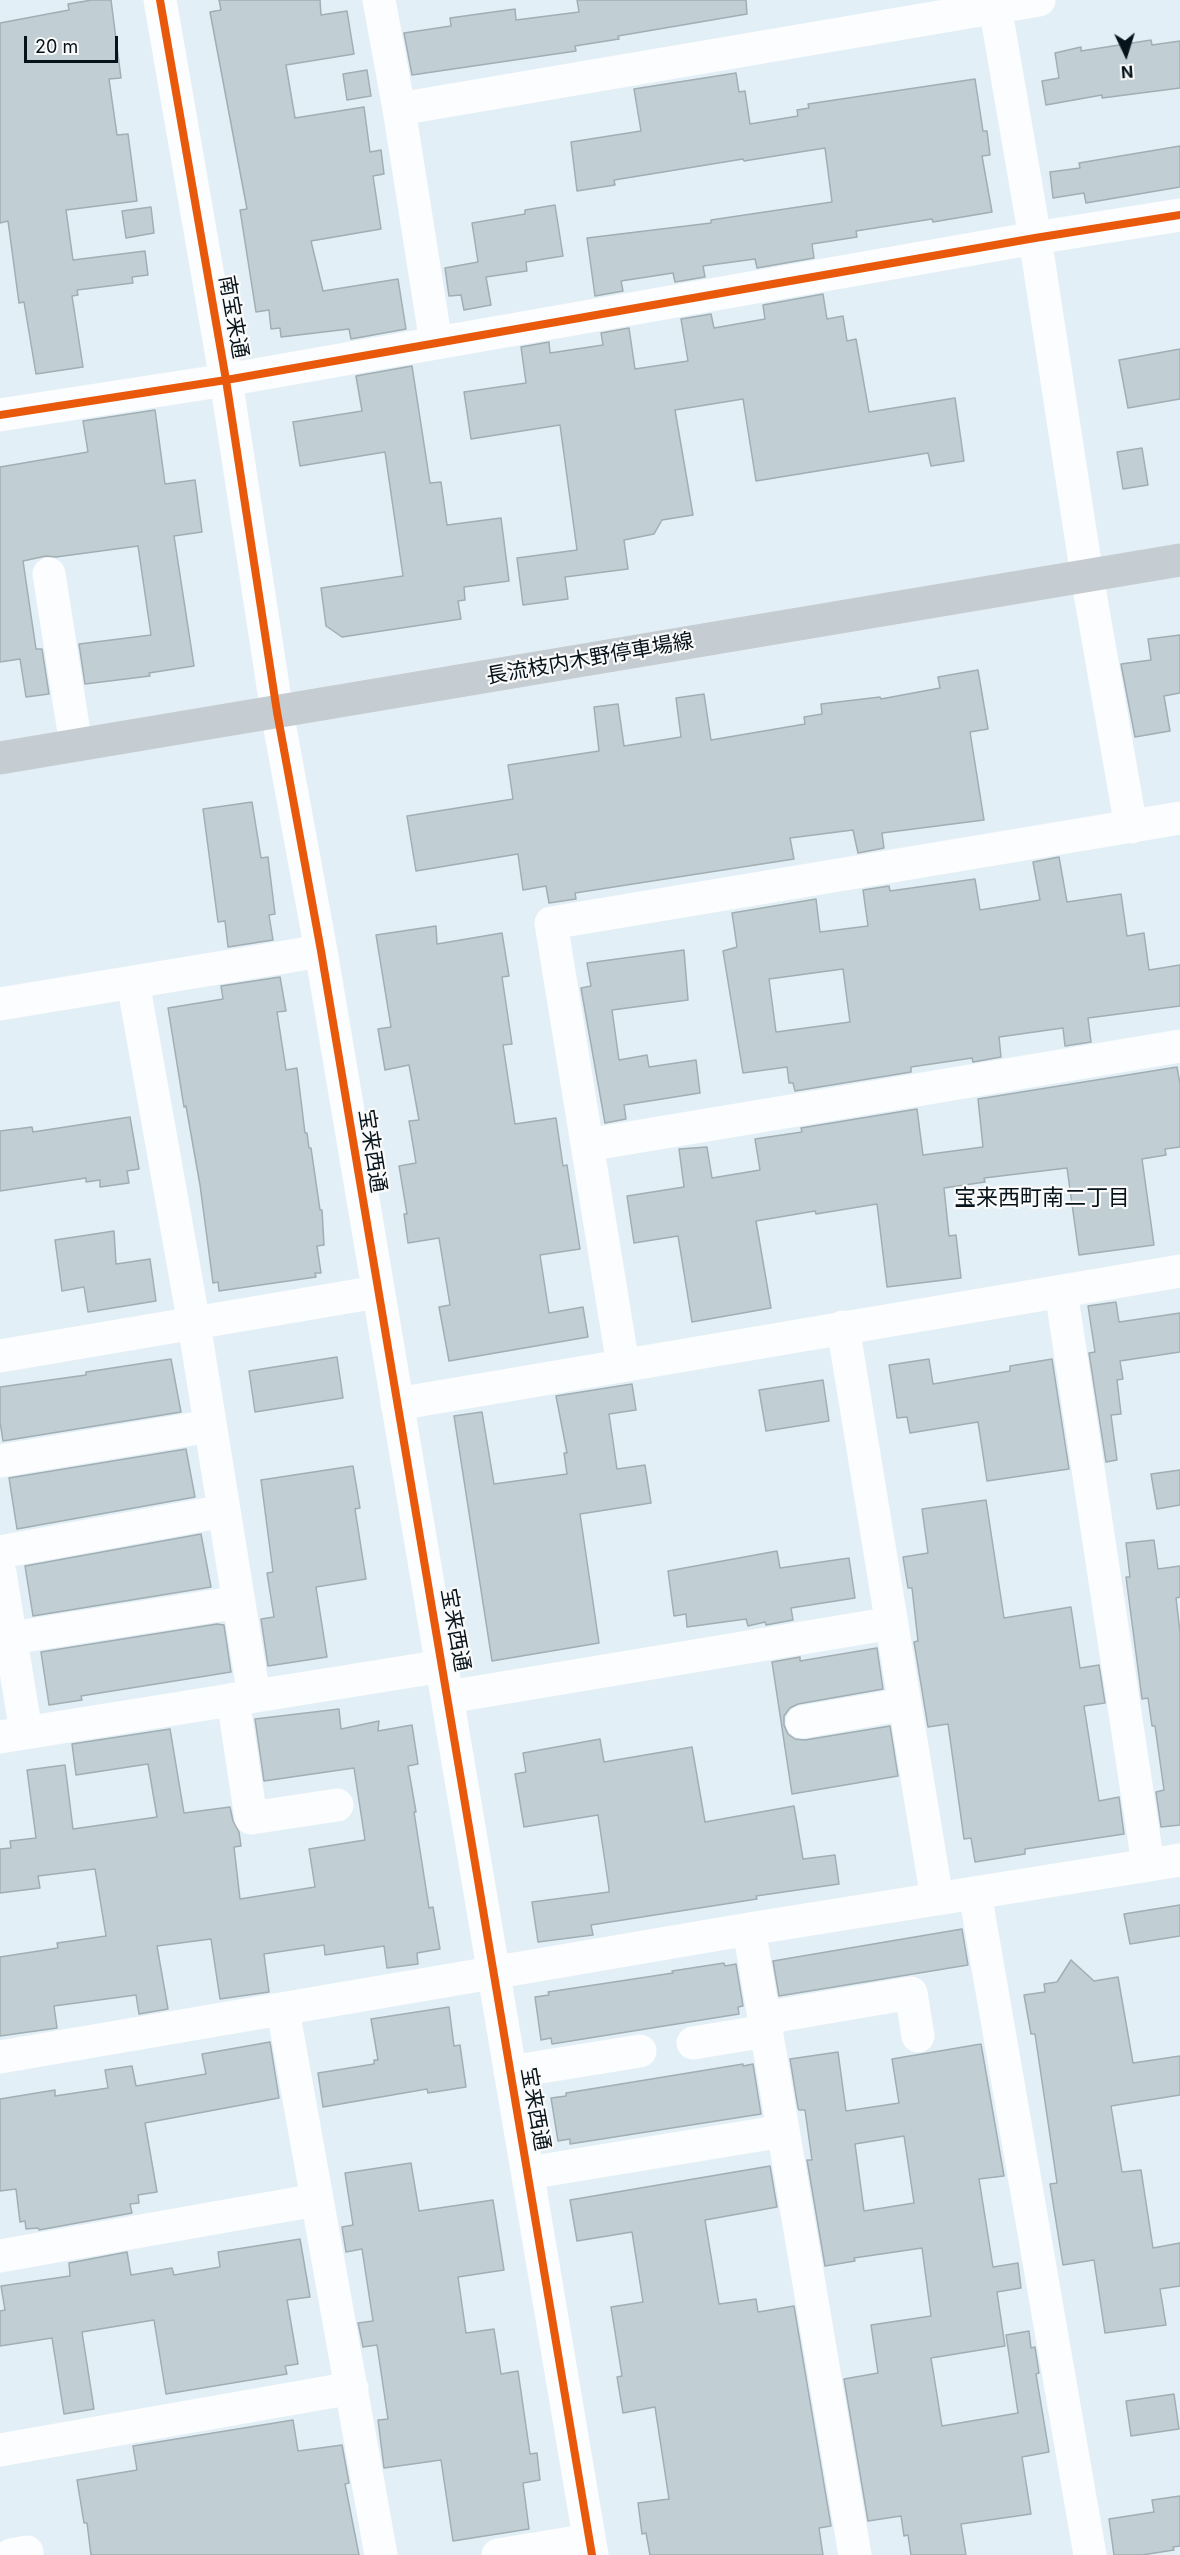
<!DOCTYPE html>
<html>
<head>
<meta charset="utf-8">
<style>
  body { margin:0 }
  #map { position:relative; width:1180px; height:2555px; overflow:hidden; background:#e3eff6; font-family:Inter,sans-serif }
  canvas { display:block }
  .north { position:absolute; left:1096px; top:24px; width:60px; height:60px; -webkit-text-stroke:4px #fafafa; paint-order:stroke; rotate:176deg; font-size:16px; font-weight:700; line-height:24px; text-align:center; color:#06131a }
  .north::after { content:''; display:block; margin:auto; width:21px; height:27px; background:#06131a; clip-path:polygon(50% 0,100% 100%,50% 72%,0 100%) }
  .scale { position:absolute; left:24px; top:36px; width:94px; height:27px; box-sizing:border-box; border:3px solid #06131a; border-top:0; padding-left:8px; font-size:18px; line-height:21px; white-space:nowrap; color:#06131a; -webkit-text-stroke:4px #fafafa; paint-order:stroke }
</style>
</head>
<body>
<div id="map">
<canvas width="1180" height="2555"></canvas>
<div class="north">N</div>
<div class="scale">20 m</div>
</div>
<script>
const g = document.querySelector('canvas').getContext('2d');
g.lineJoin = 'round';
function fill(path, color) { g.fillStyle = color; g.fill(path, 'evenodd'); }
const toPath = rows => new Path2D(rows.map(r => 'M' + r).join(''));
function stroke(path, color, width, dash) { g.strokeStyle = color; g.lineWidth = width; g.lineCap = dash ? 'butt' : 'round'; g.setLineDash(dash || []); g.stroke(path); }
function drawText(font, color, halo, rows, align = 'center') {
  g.font = font + ' Inter,"Noto Sans JP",sans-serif'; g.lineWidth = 4.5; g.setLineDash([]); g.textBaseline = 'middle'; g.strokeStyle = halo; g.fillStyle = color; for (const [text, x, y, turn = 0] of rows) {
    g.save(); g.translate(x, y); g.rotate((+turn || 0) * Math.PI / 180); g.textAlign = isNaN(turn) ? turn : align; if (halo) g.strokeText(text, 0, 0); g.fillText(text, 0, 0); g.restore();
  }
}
const building = toPath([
  [92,0,111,0,121,78,109,79,117,135,128,134,137,201,66,210,73,260,145,251,148,275,132,277,133,283,77,290,78,295,72,296,83,367,36,374,24,302,19,303,8,221,0,223,0,23,69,10,68,4,92,0],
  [219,0,320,0,321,15,347,11,354,54,286,65,295,118,364,107,370,152,381,150,384,174,373,176,381,229,311,241,323,291,398,279,406,329,351,339,349,329,281,337,280,328,271,329,269,310,256,312,240,210,247,209,210,12,221,10,219,0],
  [577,0,746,0,747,14,618,36,619,39,575,46,576,51,412,75,404,33,451,26,450,18,515,9,516,20,579,12,577,0],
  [1151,40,1152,45,1180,41,1180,88,1102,98,1102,95,1046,105,1042,81,1059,78,1055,53,1081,47,1081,51,1151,40],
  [367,70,371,96,347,100,343,74,367,70],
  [736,73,739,92,745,91,750,124,798,116,797,110,809,108,808,104,975,79,983,131,987,131,990,155,982,156,992,212,933,222,932,219,856,231,857,237,812,244,814,258,757,268,755,259,703,266,705,277,675,282,673,273,621,281,623,291,595,296,587,238,711,223,711,220,832,202,825,148,744,161,743,159,614,180,615,185,577,191,571,142,641,131,634,89,736,73],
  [1180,146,1180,187,1086,203,1084,193,1053,198,1050,172,1080,168,1079,163,1180,146],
  [555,205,563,256,526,262,527,271,486,277,491,305,464,310,461,295,449,296,445,268,478,262,472,223,525,214,525,210,555,205],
  [151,207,154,233,126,238,122,211,151,207],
  [823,294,827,319,843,316,847,341,856,339,869,412,955,398,964,461,931,466,928,453,756,481,743,399,675,410,693,515,662,520,654,534,624,540,628,569,565,577,568,599,523,605,517,558,577,550,560,425,471,439,464,392,526,383,521,347,549,342,550,353,603,345,601,333,629,328,635,369,688,361,681,319,711,314,714,328,765,319,763,305,823,294],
  [1180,349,1180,399,1128,408,1119,360,1180,349],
  [412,366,430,483,441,482,447,525,501,518,509,581,464,587,465,600,458,601,461,619,342,637,326,626,321,588,403,576,385,452,300,466,293,422,362,411,356,376,412,366],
  [155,410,165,484,195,480,202,532,174,536,194,666,149,673,150,676,85,684,79,644,151,635,138,546,56,557,46,556,23,561,36,649,42,649,49,694,26,697,20,659,0,662,0,467,88,452,83,421,155,410],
  [1142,448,1148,485,1123,489,1117,452,1142,448],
  [1180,635,1180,693,1164,696,1170,731,1135,737,1121,664,1151,660,1148,639,1180,635],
  [978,670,988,729,970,732,984,820,882,833,884,848,858,853,853,830,790,838,794,859,575,893,576,899,549,903,546,886,523,890,518,854,416,871,407,816,513,799,508,765,599,751,594,707,618,704,624,746,681,737,676,698,704,694,711,740,805,724,804,717,822,714,821,704,880,697,881,699,940,688,938,677,978,670],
  [252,802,261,858,268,857,275,914,269,915,273,940,228,947,225,921,218,922,203,809,252,802],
  [1059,857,1067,902,1121,894,1127,936,1144,933,1149,970,1180,965,1180,1006,1088,1018,1091,1042,1065,1046,1063,1028,999,1037,1001,1057,973,1062,972,1058,911,1067,911,1072,795,1091,793,1083,789,1083,787,1067,743,1073,723,951,737,947,732,913,816,899,820,932,868,926,863,890,889,886,890,891,975,879,980,910,1040,900,1033,862,1059,857],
  [843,969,850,1022,776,1032,769,979,843,969],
  [436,926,437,944,502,933,509,976,502,977,512,1044,503,1045,515,1124,556,1118,563,1166,567,1165,580,1249,540,1255,549,1313,583,1307,588,1337,449,1361,439,1307,450,1305,439,1238,408,1243,404,1214,407,1214,399,1166,416,1163,409,1121,419,1120,409,1065,385,1070,378,1029,391,1027,376,935,436,926],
  [684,950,688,1000,612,1010,619,1060,647,1055,649,1067,696,1060,700,1093,624,1105,626,1119,605,1123,581,988,591,986,587,963,684,950],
  [280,977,286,1011,277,1012,286,1070,297,1068,305,1133,307,1133,309,1148,311,1148,320,1210,322,1210,324,1245,317,1246,321,1273,315,1273,316,1277,219,1291,218,1282,213,1283,200,1185,186,1106,184,1107,168,1008,223,999,221,986,280,977],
  [1177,1067,1180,1084,1180,1147,1165,1149,1166,1155,1142,1159,1154,1245,1079,1255,1067,1168,984,1178,985,1182,944,1188,949,1236,956,1235,961,1278,887,1287,877,1204,816,1214,815,1211,756,1221,771,1308,692,1322,678,1236,634,1243,627,1196,684,1187,679,1149,707,1147,712,1178,760,1170,755,1139,802,1132,801,1128,917,1109,923,1155,983,1147,978,1099,1177,1067],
  [130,1117,139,1169,127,1171,129,1183,100,1187,100,1180,86,1182,86,1178,0,1191,0,1131,32,1127,33,1132,130,1117],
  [114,1231,116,1264,150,1259,156,1301,88,1312,84,1287,62,1291,55,1240,114,1231],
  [1116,1302,1119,1322,1180,1313,1180,1352,1120,1361,1123,1379,1117,1380,1121,1414,1111,1415,1117,1460,1106,1462,1089,1353,1095,1352,1088,1306,1116,1302],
  [337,1357,343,1398,255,1412,249,1371,337,1357],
  [171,1359,181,1412,3,1441,0,1422,0,1387,86,1375,86,1372,171,1359],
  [929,1359,933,1384,1010,1371,1010,1366,1052,1359,1069,1469,987,1481,978,1422,910,1433,907,1417,897,1418,889,1365,929,1359],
  [823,1380,829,1421,766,1431,759,1390,823,1380],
  [632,1384,636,1410,609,1414,617,1469,645,1465,651,1503,580,1514,599,1643,492,1661,454,1416,482,1412,494,1484,567,1474,564,1453,567,1453,556,1396,632,1384],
  [186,1449,195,1497,17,1529,9,1478,186,1449],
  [353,1466,360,1508,355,1509,366,1579,316,1587,327,1657,268,1666,261,1619,274,1617,267,1573,273,1572,261,1480,353,1466],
  [1180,1470,1180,1505,1157,1509,1151,1474,1180,1470],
  [986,1500,1004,1618,1071,1607,1080,1668,1099,1665,1105,1703,1084,1706,1099,1801,1119,1797,1124,1834,1025,1849,1025,1854,975,1862,971,1838,964,1839,948,1724,928,1727,914,1642,918,1641,912,1588,908,1588,903,1557,928,1553,922,1509,986,1500],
  [201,1534,211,1587,33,1616,25,1566,201,1534],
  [1154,1540,1158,1569,1180,1566,1180,1597,1176,1598,1180,1632,1180,1825,1161,1827,1156,1792,1164,1790,1155,1726,1152,1726,1148,1698,1142,1699,1126,1577,1130,1577,1126,1543,1154,1540],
  [777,1551,780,1568,849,1558,855,1598,791,1608,793,1620,766,1625,765,1622,748,1626,746,1619,687,1627,686,1614,674,1616,668,1571,777,1551],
  [217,1624,224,1625,231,1672,81,1696,82,1700,49,1705,41,1652,217,1624],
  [877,1648,883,1689,798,1704,790,1708,784,1716,784,1725,788,1734,795,1739,805,1740,890,1726,898,1776,792,1794,772,1662,800,1657,800,1661,877,1648],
  [339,1709,341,1729,379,1721,378,1731,412,1725,418,1764,408,1766,416,1812,414,1812,429,1908,433,1907,440,1949,417,1953,418,1964,387,1968,384,1946,325,1955,324,1945,264,1954,269,1992,220,1999,211,1939,157,1946,168,2009,139,2014,136,1995,54,2006,57,2028,0,2036,0,1957,58,1948,57,1943,106,1936,95,1869,38,1876,40,1888,0,1893,0,1849,11,1848,10,1841,36,1838,27,1770,65,1765,73,1829,157,1817,148,1764,76,1775,72,1744,170,1729,184,1813,230,1807,233,1821,239,1832,241,1846,234,1847,240,1899,315,1887,309,1849,365,1840,354,1768,264,1781,255,1719,339,1709],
  [600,1739,604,1762,692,1747,705,1822,794,1806,803,1859,835,1855,839,1884,756,1896,757,1899,591,1925,593,1935,538,1942,532,1902,609,1892,609,1889,598,1815,524,1827,515,1774,526,1772,523,1753,600,1739],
  [1180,1905,1180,1936,1130,1944,1124,1914,1180,1905],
  [962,1929,968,1965,779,1996,773,1961,962,1929],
  [1071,1960,1094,1981,1118,1977,1133,2063,1180,2056,1180,2095,1111,2106,1122,2172,1141,2170,1153,2248,1180,2243,1180,2286,1160,2289,1166,2325,1105,2333,1094,2260,1063,2265,1050,2184,1057,2183,1035,2034,1031,2034,1024,1995,1045,1992,1044,1984,1057,1982,1071,1960],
  [724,1963,725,1966,736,1964,743,2006,738,2007,739,2014,552,2044,551,2038,541,2040,535,1997,549,1995,548,1992,673,1973,672,1971,724,1963],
  [449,2007,454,2046,460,2045,466,2087,428,2093,427,2089,323,2107,318,2073,374,2064,374,2060,378,2060,371,2019,449,2007],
  [270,2042,279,2098,145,2123,157,2192,138,2195,139,2203,130,2204,132,2213,39,2230,38,2228,26,2229,25,2221,20,2222,16,2189,0,2191,0,2099,55,2090,55,2096,108,2088,105,2070,132,2066,136,2086,206,2074,202,2054,270,2042],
  [981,2044,1004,2176,979,2179,993,2267,1018,2263,1021,2288,997,2292,1005,2346,931,2358,942,2426,1018,2413,1006,2335,1029,2331,1031,2348,1035,2347,1039,2373,1036,2374,1049,2452,1022,2457,1031,2514,961,2524,966,2555,911,2555,908,2535,904,2536,901,2516,868,2521,844,2379,878,2373,871,2325,931,2316,922,2248,854,2258,855,2261,825,2266,807,2160,812,2160,805,2110,799,2110,798,2108,790,2059,838,2052,846,2111,899,2103,892,2059,981,2044],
  [904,2136,914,2203,864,2211,855,2144,904,2136],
  [743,2064,743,2066,753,2064,761,2114,570,2144,570,2139,558,2141,551,2098,566,2096,566,2093,743,2064],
  [411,2163,419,2211,493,2200,504,2270,458,2277,466,2333,494,2329,501,2374,518,2371,530,2454,537,2453,540,2480,523,2483,529,2529,453,2541,441,2460,384,2468,378,2420,388,2419,377,2345,363,2347,359,2327,358,2323,373,2321,362,2249,346,2252,342,2227,353,2225,345,2173,411,2163],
  [770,2166,777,2207,705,2220,719,2304,756,2299,758,2312,794,2306,831,2526,819,2528,823,2555,650,2555,646,2533,642,2534,638,2503,669,2499,655,2407,623,2413,617,2377,622,2376,611,2307,643,2302,632,2232,577,2241,570,2200,770,2166],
  [300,2239,310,2297,287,2300,298,2364,285,2366,287,2374,166,2394,154,2320,82,2332,94,2409,64,2414,52,2338,0,2346,0,2311,5,2310,1,2286,70,2276,69,2263,127,2252,131,2275,172,2268,174,2275,220,2267,218,2252,300,2239],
  [1174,2394,1179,2429,1131,2436,1126,2401,1174,2394],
  [293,2420,298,2451,342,2445,349,2483,345,2484,359,2555,91,2555,87,2523,84,2523,77,2480,137,2470,133,2446,293,2420],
  [1180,2496,1180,2546,1173,2547,1174,2550,1142,2555,1114,2555,1109,2519,1154,2512,1152,2500,1180,2496]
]);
const minor = toPath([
  [160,0,226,380,277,712,321,951,592,2555],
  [379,0,399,109,436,343],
  [994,0,1035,238,1087,576,1131,827],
  [399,109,1039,0],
  [0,415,226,380,1035,238,1180,215],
  [49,574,76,745],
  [133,982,194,1324,254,1696],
  [0,1004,321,951],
  [587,1145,1180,1046],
  [1061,1291,1148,1864],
  [843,1327,937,1899],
  [0,1356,377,1292],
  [623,1365,551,923,1180,818],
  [397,1404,1180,1271],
  [0,1461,210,1426],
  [0,1552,224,1511],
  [0,1573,26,1732],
  [11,1638,239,1602],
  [448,1697,892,1623],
  [233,1699,251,1818,337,1805],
  [802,1722,905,1704],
  [0,1737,443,1666],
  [975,1893,1090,2555],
  [749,1929,855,2555],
  [283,2010,381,2555],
  [764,2018,911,1993,918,2036],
  [693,2043,766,2031],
  [0,2057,749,1929,1180,1860],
  [510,2072,640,2051],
  [528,2173,783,2131],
  [0,2256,316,2200],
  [0,2450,352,2388],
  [11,2555,27,2552],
  [498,2555,589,2540]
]);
const major = toPath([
  [0,758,1180,560]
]);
const cycleway = toPath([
  [160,0,226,380,277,712,321,951,592,2555],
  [0,415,226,380,1035,238,1180,215]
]);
const streetNames = [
  ["南宝来通",233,317,80],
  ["長流枝内木野停車場線",590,659,-10],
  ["宝来西通",372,1151,81],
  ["宝来西通",455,1630,80],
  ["宝来西通",535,2109,80]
];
const neighbourhoodNames = [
  ["宝来西町南二丁目",1042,1198]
];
fill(building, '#c1ced3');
stroke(building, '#a1aeb3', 1.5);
stroke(minor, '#fbfdfe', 33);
stroke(major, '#c5ccd2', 33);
stroke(cycleway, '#e8590c', 8);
drawText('21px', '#06131a', '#fafafa', streetNames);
drawText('22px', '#06131a', '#fafafa', neighbourhoodNames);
</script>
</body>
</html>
